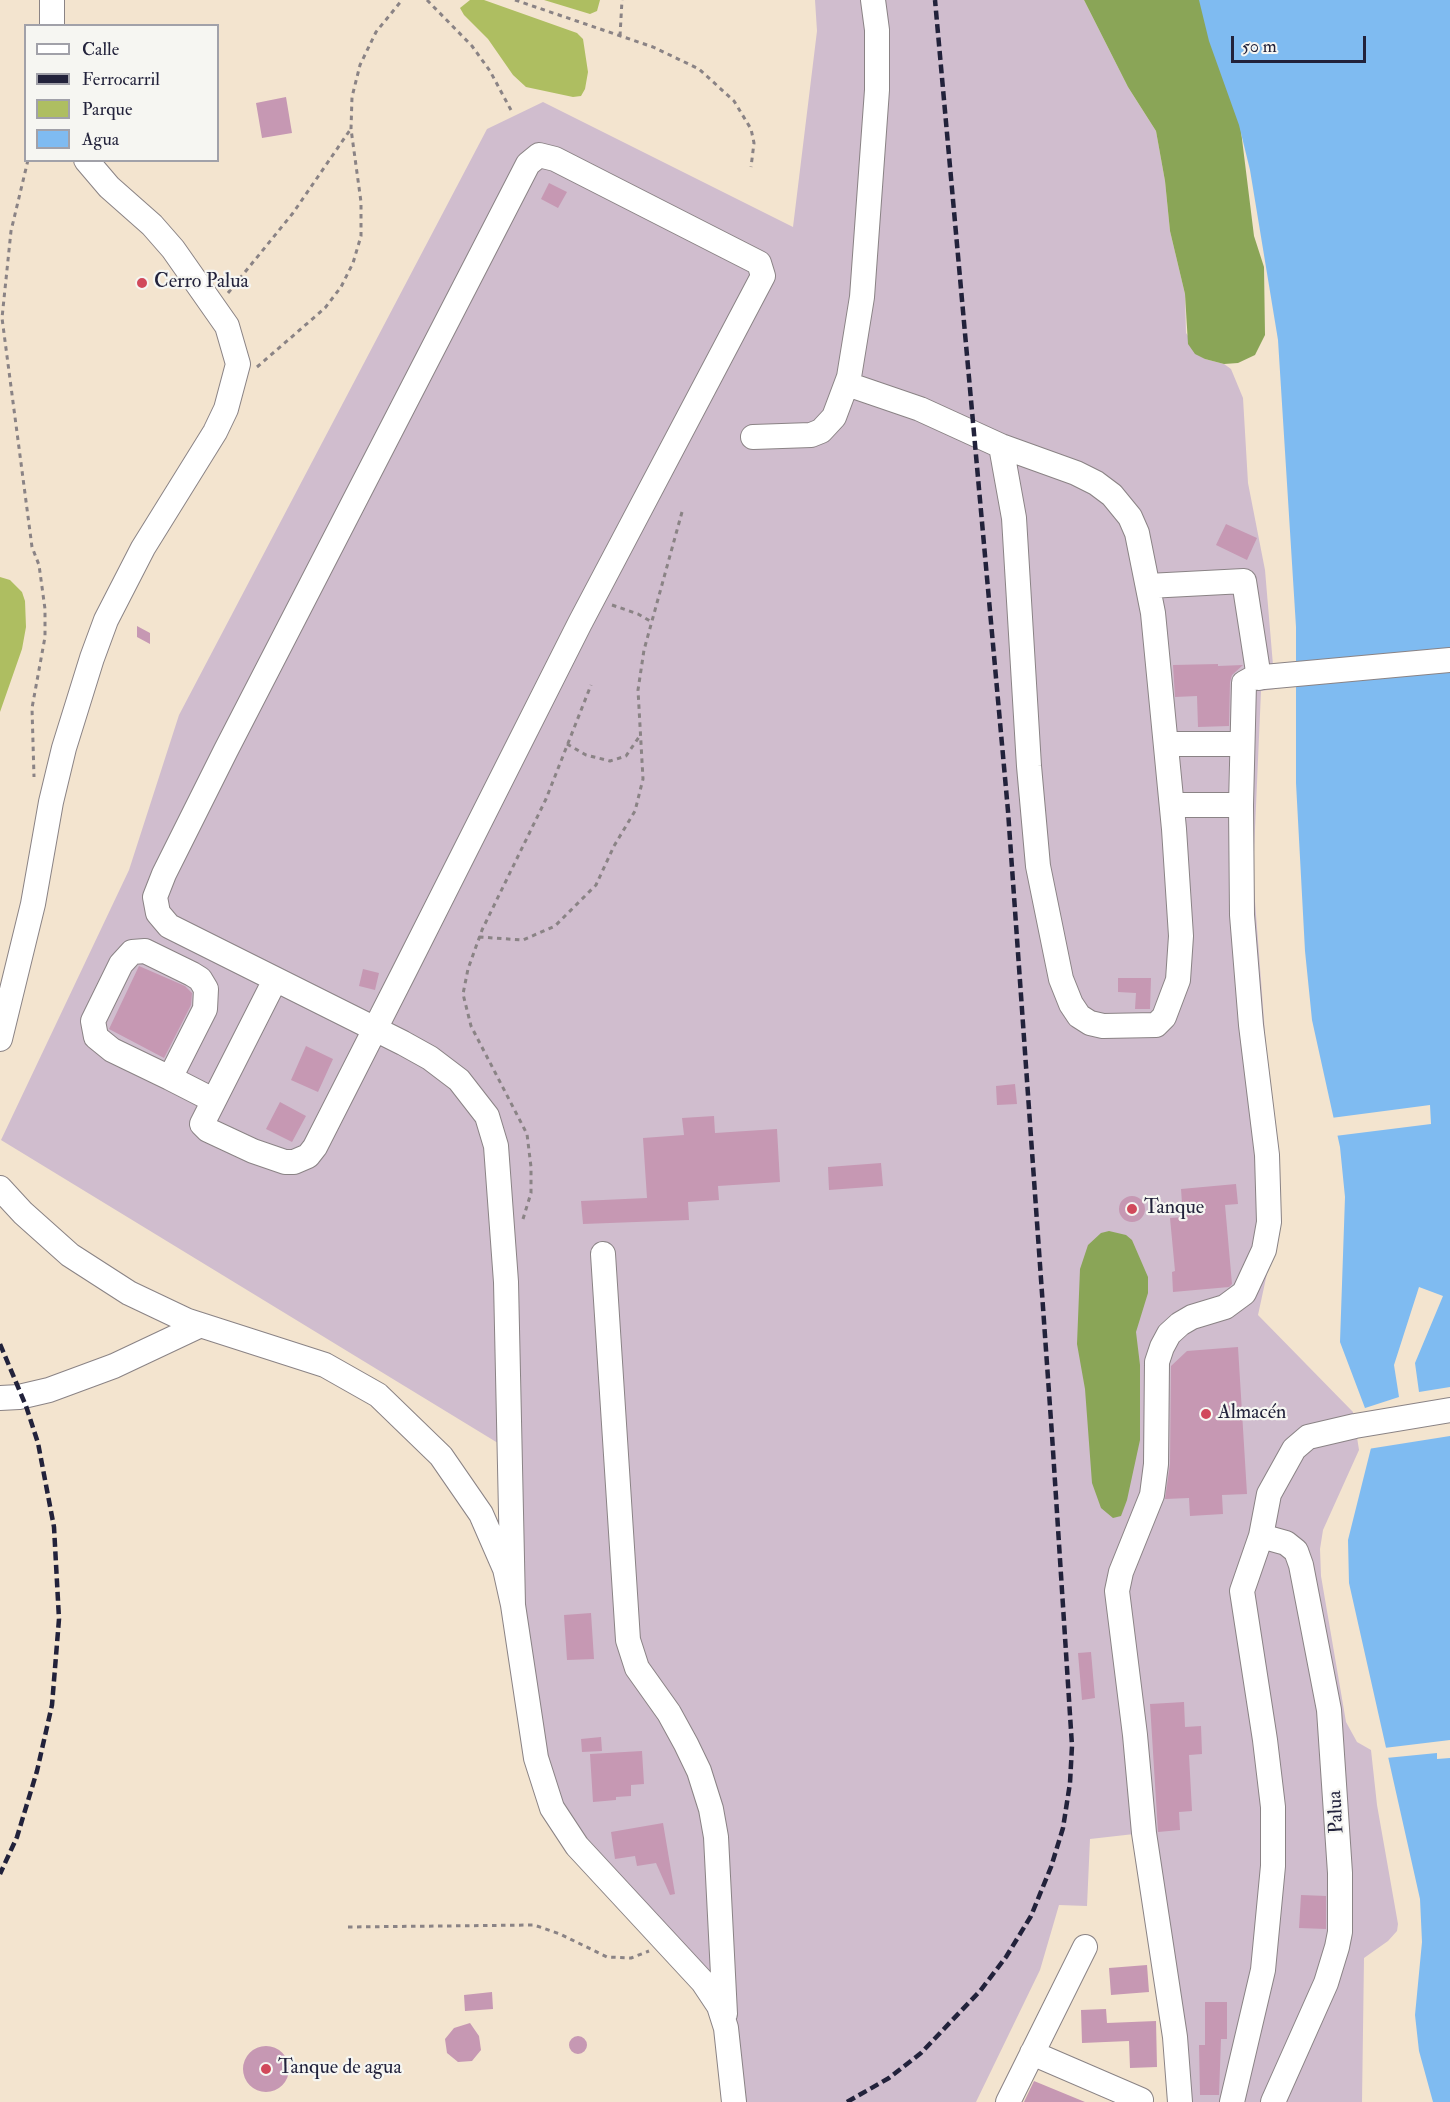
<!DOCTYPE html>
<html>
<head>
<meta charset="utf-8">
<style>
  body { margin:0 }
  #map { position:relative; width:1450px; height:2102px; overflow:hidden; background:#f3e4cf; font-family:"IM FELL Double Pica",serif }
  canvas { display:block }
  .legend { position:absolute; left:24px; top:24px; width:195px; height:138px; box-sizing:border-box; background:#f6f6f2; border:2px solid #a1a1a9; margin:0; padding:8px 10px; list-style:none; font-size:18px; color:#22223b }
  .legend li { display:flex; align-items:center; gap:12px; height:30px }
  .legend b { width:30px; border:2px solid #a1a1a9 }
  .scale { position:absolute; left:1231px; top:36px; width:135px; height:27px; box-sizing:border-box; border:3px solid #22223b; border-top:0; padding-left:8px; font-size:18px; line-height:21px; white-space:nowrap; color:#22223b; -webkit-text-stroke:4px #f6f6f2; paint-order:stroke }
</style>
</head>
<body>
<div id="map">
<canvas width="1450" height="2102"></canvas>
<ul class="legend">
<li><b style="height:8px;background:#fff"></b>Calle</li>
<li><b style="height:8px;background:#22223b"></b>Ferrocarril</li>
<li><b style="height:16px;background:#aebe61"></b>Parque</li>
<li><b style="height:16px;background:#7fbbf1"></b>Agua</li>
</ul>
<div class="scale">50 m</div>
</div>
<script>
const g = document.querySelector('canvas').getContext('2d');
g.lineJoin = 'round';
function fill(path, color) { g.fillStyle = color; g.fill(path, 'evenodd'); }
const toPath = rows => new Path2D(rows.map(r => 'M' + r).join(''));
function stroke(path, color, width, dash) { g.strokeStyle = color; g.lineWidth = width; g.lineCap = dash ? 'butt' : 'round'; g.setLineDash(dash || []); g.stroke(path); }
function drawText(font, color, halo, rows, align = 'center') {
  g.font = font + ' "IM FELL Double Pica",serif'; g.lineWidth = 4.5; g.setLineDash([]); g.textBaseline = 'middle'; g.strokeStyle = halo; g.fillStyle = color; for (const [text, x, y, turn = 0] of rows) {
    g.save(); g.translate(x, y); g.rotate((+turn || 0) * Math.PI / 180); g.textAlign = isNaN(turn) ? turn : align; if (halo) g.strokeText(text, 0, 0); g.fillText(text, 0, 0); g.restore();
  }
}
const industrial = toPath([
  [815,0,1084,0,1128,87,1156,131,1165,181,1170,231,1185,294,1186,333,1205,359,1224,364,1231,369,1243,398,1248,483,1265,570,1275,689,1261,691,1253,875,1279,1218,1258,1315,1353,1412,1359,1450,1323,1530,1320,1549,1321,1576,1346,1722,1357,1742,1371,1750,1377,1805,1398,1924,1397,1931,1388,1941,1364,1958,1362,2102,1180,2102,1143,1833,1090,1839,1087,1906,1059,1905,1040,1970,976,2102,734,2102,726,2028,606,1879,536,1758,511,1451,1,1140,129,870,179,715,487,129,543,102,793,227,817,31]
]);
const green = toPath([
  [470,0,484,0,577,33,583,39,588,72,585,89,581,96,573,97,526,87,513,75,488,39,464,15,460,8],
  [544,0,600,0,597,11,590,14],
  [0,577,10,580,22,592,25,601,26,627,22,649,0,712]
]);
const forest = toPath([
  [1084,0,1207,0,1240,123,1254,236,1264,267,1265,335,1255,355,1238,363,1224,364,1205,359,1195,354,1188,344,1185,294,1170,231,1165,181,1156,131,1128,87],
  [1109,1231,1126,1235,1132,1240,1148,1277,1148,1293,1136,1332,1140,1365,1140,1440,1127,1500,1121,1516,1113,1518,1101,1508,1092,1483,1085,1389,1077,1344,1080,1269,1088,1245,1101,1233]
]);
const water = toPath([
  [1199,0,1450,0,1450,2102,1433,2102,1419,2051,1415,2015,1422,1942,1420,1899,1349,1583,1348,1540,1371,1448,1368,1416,1340,1342,1345,1197,1340,1147,1312,1020,1305,951,1296,783,1296,627,1278,340,1250,170,1239,125,1209,41]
]);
const pier = toPath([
  [1430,1105,1431,1124,1335,1136,1331,1118],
  [1419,1287,1443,1296,1415,1363,1419,1392,1450,1387,1450,1436,1368,1449,1369,1435,1362,1409,1399,1397,1394,1365],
  [1450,1740,1450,1758,1437,1759,1437,1753,1386,1758,1384,1748]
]);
const building = toPath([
  [286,97,292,133,262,138,256,103],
  [549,183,567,192,558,208,541,199],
  [1226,524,1257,538,1247,560,1216,545],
  [137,626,150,633,150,644,137,637],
  [1218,664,1218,666,1243,665,1232,675,1230,682,1229,726,1198,727,1197,696,1175,697,1173,665],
  [139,966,185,986,192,993,191,1005,164,1058,109,1029],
  [363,969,379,973,375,990,359,986],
  [1118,978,1151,978,1150,1009,1135,1009,1136,993,1118,992],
  [306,1046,333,1059,318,1092,291,1080],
  [1015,1084,1017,1104,997,1105,996,1086],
  [280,1102,306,1116,292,1142,266,1129],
  [714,1116,715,1133,777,1129,780,1182,718,1186,719,1200,688,1202,689,1220,583,1224,581,1201,647,1198,643,1138,684,1135,682,1118],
  [881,1163,883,1186,829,1190,828,1167],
  [1236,1184,1238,1204,1225,1205,1232,1284,1229,1287,1173,1292,1172,1272,1175,1271,1170,1218,1183,1217,1181,1189],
  '1119 1209a13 13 0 1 1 26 0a13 13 0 1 1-26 0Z',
  [1238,1347,1247,1494,1222,1495,1223,1514,1190,1516,1189,1498,1165,1499,1170,1464,1171,1366,1187,1351],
  [591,1613,594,1659,567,1660,564,1615],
  [1091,1652,1095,1698,1082,1700,1078,1653],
  [1184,1702,1185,1727,1201,1726,1202,1754,1189,1755,1192,1811,1179,1812,1180,1830,1158,1832,1150,1704],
  [601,1737,602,1751,582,1752,581,1739],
  [642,1751,644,1784,631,1785,631,1796,616,1797,616,1800,593,1802,590,1754],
  [663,1823,675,1894,670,1895,656,1863,637,1866,635,1856,615,1859,611,1832],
  [1301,1895,1326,1896,1326,1929,1299,1928],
  [1147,1965,1149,1992,1111,1995,1109,1968],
  [492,1992,493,2009,465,2011,464,1995],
  [1205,2002,1227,2002,1227,2039,1221,2039,1219,2095,1200,2095,1199,2045,1205,2045],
  [1106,2009,1107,2023,1156,2021,1157,2067,1130,2068,1129,2041,1082,2043,1081,2010],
  [470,2023,479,2036,481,2050,472,2061,458,2062,447,2053,445,2039,454,2028],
  '569 2045a9 9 0 1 1 18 0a9 9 0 1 1-18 0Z',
  '243 2069a23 23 0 1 1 46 0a23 23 0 1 1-46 0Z',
  [1034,2081,1085,2102,1024,2102]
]);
const path = toPath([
  [427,0,472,46,490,71,512,112],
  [515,0,653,47,699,69,734,101,751,129,754,143,751,167],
  [620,36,622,0],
  [28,160,11,231,2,318,32,547,39,565,45,609,45,637,32,708,34,777],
  [228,293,293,213,350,130],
  [257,367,325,308,341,287,353,263,361,236,361,202,351,129,352,97,360,65,376,32,402,0],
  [612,605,638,614,652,622],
  [567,744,586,755,610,761,626,756,639,737],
  [479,937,523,940,555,926,596,885,614,846,635,811,643,779,638,690,644,650,682,512],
  [523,1219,531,1193,531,1167,527,1134,471,1026,463,994,468,969,482,930,546,799,591,685],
  [348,1927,534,1925,560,1934,607,1957,631,1958,649,1951]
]);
const minor = toPath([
  [52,0,52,26],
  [847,384,920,409,1001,446,1076,473,1096,483,1112,495,1130,517,1137,533,1153,613,1174,829,1181,936,1178,980,1164,1017,1156,1025,1103,1026,1090,1023,1079,1016,1071,1004,1061,979,1038,866,1029,766,1014,518,1001,446],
  [753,437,811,435,821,431,834,417,849,377,862,297,877,90,877,30,873,0],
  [1148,586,1244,581,1259,678],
  [1166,744,1242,744],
  [1172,805,1241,805],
  [275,980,202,1124,208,1130,253,1151,285,1162,294,1162,308,1156,315,1147,375,1029,404,972,580,623,763,276,759,263,555,159,539,155,528,164,226,750,164,874,155,897,158,913,169,926,403,1043,430,1058,459,1080,487,1116,496,1146,506,1282,513,1605],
  [0,1039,33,904,51,802,64,748,92,658,106,620,143,548,215,432,226,409,238,364,227,326,173,249,152,225,109,187,86,160],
  [170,1078,205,1009,206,989,200,979,192,974,145,951,132,952,121,964,93,1021,96,1037,112,1050,170,1078,213,1100],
  [0,1188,23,1213,70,1255,129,1293,188,1321,325,1365,378,1395,441,1456,481,1514,505,1569,513,1605,536,1758,552,1808,577,1846,703,1982,719,2006,726,2028,734,2102],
  [603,1254,628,1640,637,1668,669,1713,686,1744,699,1771,711,1809,716,1837,725,2014],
  [0,1398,19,1397,49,1390,114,1366,201,1325],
  [1261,1536,1286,1543,1296,1551,1301,1565,1329,1710,1340,1873,1340,1932,1337,1947,1326,1983,1273,2102],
  [1032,2053,1141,2100],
  [1008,2102,1085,1947],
  [1180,2102,1175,2037,1144,1833,1135,1735,1117,1591,1121,1572,1152,1495,1156,1464,1157,1362,1162,1347,1169,1334,1180,1324,1192,1317,1225,1307,1244,1293,1264,1250,1269,1222,1267,1155,1251,1025,1242,915,1241,805,1244,683,1253,678,1450,660],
  [1232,2102,1263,1970,1273,1866,1273,1807,1265,1740,1242,1591,1261,1536,1269,1494,1294,1449,1308,1437,1355,1426,1450,1410]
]);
const rail = toPath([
  [0,1344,26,1406,38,1443,54,1527,59,1619,52,1705,37,1771,17,1837,0,1874],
  [847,2102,889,2078,921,2053,980,1991,1006,1957,1031,1916,1051,1867,1063,1828,1070,1783,1072,1746,1052,1435,1008,811,935,0]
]);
const markers = [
  [142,283,6,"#d1495b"],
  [1132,1209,6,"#d1495b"],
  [1206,1414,6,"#d1495b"],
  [266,2069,6,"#d1495b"]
];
const poiNames = [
  ["Cerro Palua",154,283],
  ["Tanque",1144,1209],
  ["Almacén",1218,1414],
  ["Tanque de agua",278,2069]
];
const streetNames = [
  ["Palua",1337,1812,-93]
];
fill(industrial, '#d0bdce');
fill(green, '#aebe61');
fill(forest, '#8aa557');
fill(water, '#7fbbf1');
fill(pier, '#f3e4cf');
fill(building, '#c698b3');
stroke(minor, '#8a8385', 26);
stroke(path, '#8a8385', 3, [4.5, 4.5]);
stroke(minor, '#fff', 24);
stroke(rail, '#22223b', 4.5, [9, 4.5]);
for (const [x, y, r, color] of markers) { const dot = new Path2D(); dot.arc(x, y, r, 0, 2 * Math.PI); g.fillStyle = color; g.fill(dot); stroke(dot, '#f6f6f2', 2); }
drawText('20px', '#22223b', '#f6f6f2', poiNames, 'left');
drawText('20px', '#22223b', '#f6f6f2', streetNames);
</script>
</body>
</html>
